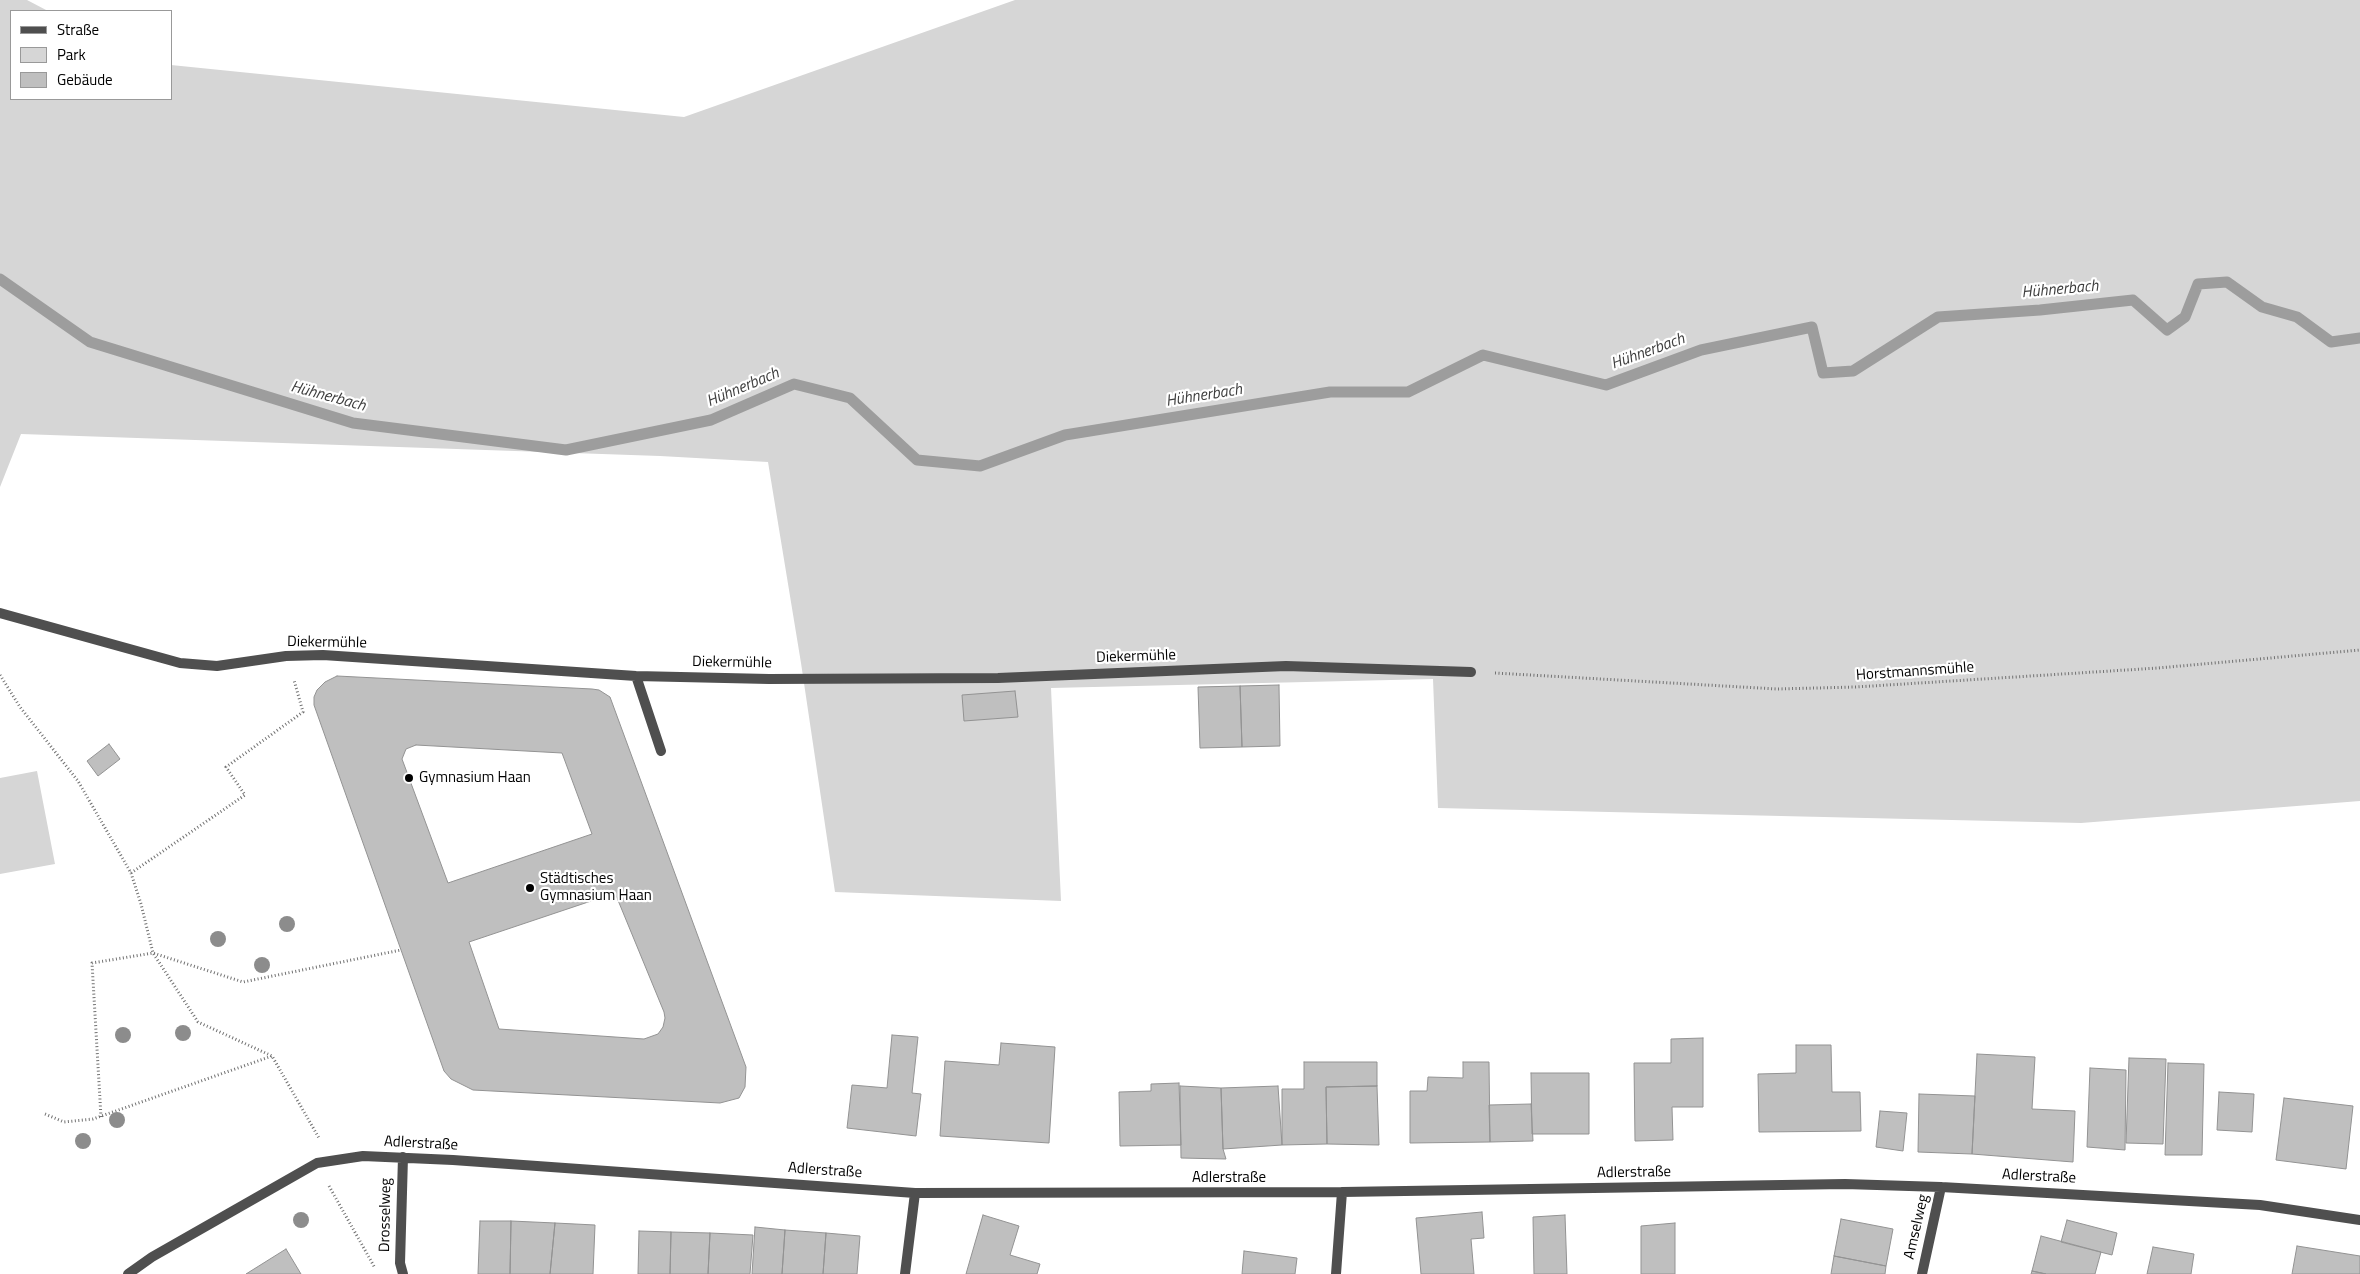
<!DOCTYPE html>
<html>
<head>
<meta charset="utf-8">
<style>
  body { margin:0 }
  #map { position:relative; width:2360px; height:1274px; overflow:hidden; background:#fff; font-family:"Titillium Web",sans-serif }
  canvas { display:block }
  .legend { position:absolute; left:10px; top:10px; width:162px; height:90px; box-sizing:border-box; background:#fff; border:1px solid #999; margin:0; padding:6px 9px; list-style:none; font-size:15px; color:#000 }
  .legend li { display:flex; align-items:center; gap:10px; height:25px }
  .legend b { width:25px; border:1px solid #999 }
</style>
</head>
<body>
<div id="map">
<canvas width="2360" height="1274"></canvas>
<ul class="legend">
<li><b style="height:6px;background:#4f4f4f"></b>Straße</li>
<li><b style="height:14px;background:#d6d6d6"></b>Park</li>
<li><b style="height:14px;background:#bfbfbf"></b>Gebäude</li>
</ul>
</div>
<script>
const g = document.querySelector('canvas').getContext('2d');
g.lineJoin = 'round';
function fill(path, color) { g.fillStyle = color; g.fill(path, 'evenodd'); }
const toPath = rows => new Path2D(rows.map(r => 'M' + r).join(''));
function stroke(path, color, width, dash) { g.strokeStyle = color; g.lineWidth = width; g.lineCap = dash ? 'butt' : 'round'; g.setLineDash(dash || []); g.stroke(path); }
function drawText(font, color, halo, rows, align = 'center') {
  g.font = font + ' "Titillium Web",sans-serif'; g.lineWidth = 4.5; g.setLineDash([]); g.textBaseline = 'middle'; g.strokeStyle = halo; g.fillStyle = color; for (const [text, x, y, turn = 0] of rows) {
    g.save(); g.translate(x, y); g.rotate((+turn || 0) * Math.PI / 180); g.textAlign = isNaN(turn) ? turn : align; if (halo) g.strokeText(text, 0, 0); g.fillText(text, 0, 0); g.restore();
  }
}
const green = toPath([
  [0,0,27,0,48,11,11,11,11,99,171,99,171,65,684,117,1015,0,2360,0,2360,801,2081,823,1438,808,1433,679,1051,688,1061,901,835,892,801,663,768,462,660,456,21,434,0,487],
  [37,771,55,864,0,874,0,778]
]);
const stream = toPath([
  [0,279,90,342,353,423,566,450,711,420,794,384,850,398,917,460,980,466,1065,435,1330,392,1408,392,1483,355,1606,385,1701,350,1812,327,1823,373,1853,371,1938,317,2040,310,2133,300,2167,330,2185,317,2198,284,2227,282,2262,307,2297,317,2331,342,2360,338]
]);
const building = toPath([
  [337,676,592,689,599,690,610,697,746,1067,745,1087,739,1098,720,1103,473,1090,451,1079,444,1071,314,705,314,697,317,690,325,682,337,676],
  [416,745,562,753,592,834,448,883,402,759,406,749,416,745],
  [615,893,664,1012,665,1018,663,1027,658,1034,644,1039,499,1029,469,942,615,893],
  [1279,685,1280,746,1242,747,1240,686,1279,685],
  [1240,686,1242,747,1200,748,1198,687,1240,686],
  [1015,691,1018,717,964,721,962,695,1015,691],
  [109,744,120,759,98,776,87,761,109,744],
  [892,1035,918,1037,912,1093,921,1094,916,1136,847,1128,852,1085,887,1088,892,1035],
  [1703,1038,1703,1107,1672,1107,1673,1140,1635,1141,1634,1063,1671,1063,1671,1039,1703,1038],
  [1001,1043,1055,1047,1049,1143,940,1136,945,1061,999,1065,1001,1043],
  [1796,1045,1831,1045,1832,1092,1860,1092,1861,1131,1759,1132,1758,1074,1796,1073,1796,1045],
  [1977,1054,2035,1057,2032,1109,2075,1111,2073,1162,1972,1154,1977,1054],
  [2129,1058,2166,1059,2163,1144,2126,1143,2129,1058],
  [1304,1062,1377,1062,1377,1086,1326,1087,1327,1144,1282,1145,1282,1089,1304,1089,1304,1062],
  [1463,1062,1489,1062,1490,1142,1410,1143,1410,1091,1427,1091,1428,1077,1463,1078,1463,1062],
  [2168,1063,2204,1064,2202,1155,2165,1155,2168,1063],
  [2090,1068,2126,1070,2125,1150,2087,1147,2090,1068],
  [1531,1073,1589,1073,1589,1134,1532,1134,1531,1073],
  [1179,1083,1181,1145,1120,1146,1119,1092,1151,1091,1151,1084,1179,1083],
  [1180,1086,1221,1088,1223,1149,1226,1159,1181,1158,1180,1086],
  [1278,1086,1282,1145,1223,1149,1221,1088,1278,1086],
  [1377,1086,1379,1145,1327,1144,1326,1087,1377,1086],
  [2219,1092,2254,1094,2252,1132,2217,1130,2219,1092],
  [1919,1094,1975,1096,1972,1154,1918,1152,1919,1094],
  [2284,1098,2353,1106,2346,1169,2276,1160,2284,1098],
  [1531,1104,1533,1141,1490,1142,1489,1105,1531,1104],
  [1880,1111,1907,1113,1903,1151,1876,1147,1880,1111],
  [1482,1212,1484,1238,1471,1239,1474,1274,1421,1274,1416,1218,1482,1212],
  [983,1215,1019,1226,1010,1255,1040,1264,1037,1274,966,1274,983,1215],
  [1565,1215,1567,1274,1534,1274,1533,1217,1565,1215],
  [1841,1219,1893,1229,1886,1266,1834,1256,1841,1219],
  [2067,1220,2117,1233,2112,1255,2061,1242,2067,1220],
  [480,1221,511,1221,510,1274,478,1274,480,1221],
  [511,1221,555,1223,550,1274,510,1274,511,1221],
  [555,1223,595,1225,593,1274,550,1274,555,1223],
  [1675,1223,1675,1274,1641,1274,1641,1226,1675,1223],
  [755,1227,785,1230,782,1274,752,1274,755,1227],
  [785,1230,826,1233,823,1274,782,1274,785,1230],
  [639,1231,671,1232,670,1274,638,1274,639,1231],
  [671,1232,710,1233,708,1274,670,1274,671,1232],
  [710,1233,753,1235,750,1274,708,1274,710,1233],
  [826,1233,860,1236,857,1274,823,1274,826,1233],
  [2041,1236,2101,1252,2095,1274,2046,1274,2032,1271,2041,1236],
  [2297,1246,2360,1256,2360,1274,2292,1274,2297,1246],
  [2153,1247,2194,1254,2191,1274,2147,1274,2153,1247],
  [286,1249,301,1274,246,1274,286,1249],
  [1244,1251,1297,1258,1295,1274,1242,1274,1244,1251],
  [1834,1256,1886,1266,1885,1274,1831,1274,1834,1256],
  [2032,1271,2046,1274,2031,1274,2032,1271]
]);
const path = toPath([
  [1495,673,1777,689,1856,687,2158,668,2360,650],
  [0,675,20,707,78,781,131,873,141,904,153,953,198,1022,272,1056,319,1138],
  [131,873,245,795,226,767,303,712,294,680],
  [45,1114,64,1122,93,1119,272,1056],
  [101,1117,92,963,153,953,243,982,401,950],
  [329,1186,375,1268]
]);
const service = toPath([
  [0,613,180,663,217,666,286,656,323,655,636,676,769,679,998,678,1286,666,1471,672],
  [636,676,661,751]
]);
const minor = toPath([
  [128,1274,152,1257,317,1163,363,1156,453,1160,915,1193,1342,1192,1845,1184,1941,1187,2260,1205,2360,1220],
  [403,1274,400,1263,403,1157],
  [905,1274,915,1193],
  [1336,1274,1342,1192],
  [1922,1274,1941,1187]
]);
const trees = [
  [287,924],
  [218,939],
  [262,965],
  [183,1033],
  [123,1035],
  [117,1120],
  [83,1141],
  [301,1220]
];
const markers = [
  [409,778,5,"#000"],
  [530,888,5,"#000"]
];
const streetNames = [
  ["Diekermühle",327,643,1],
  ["Diekermühle",1136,657,-2],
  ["Diekermühle",732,663,1],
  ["Horstmannsmühle",1915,672,-4],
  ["Adlerstraße",421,1144,3],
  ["Adlerstraße",825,1171,4],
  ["Adlerstraße",1634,1173,-1],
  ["Adlerstraße",2039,1177,3],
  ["Adlerstraße",1229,1178],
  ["Drosselweg",386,1215,-89],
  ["Amselweg",1917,1227,-77]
];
const poiNames = [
  ["Gymnasium Haan",419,778],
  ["Städtisches",540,879],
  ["Gymnasium Haan",540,896]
];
const waterNames = [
  ["Hühnerbach",2060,290,-5],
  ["Hühnerbach",1648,352,-20],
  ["Hühnerbach",743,388,-23],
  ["Hühnerbach",1204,396,-9],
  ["Hühnerbach",328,397,15]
];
fill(green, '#d6d6d6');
stroke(stream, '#9d9d9d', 11);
fill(building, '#bfbfbf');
stroke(building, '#939393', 1);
stroke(path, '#717171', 3, [1, 2.5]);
stroke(service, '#4f4f4f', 10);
stroke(minor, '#4f4f4f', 10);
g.fillStyle = '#8c8c8c';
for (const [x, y] of trees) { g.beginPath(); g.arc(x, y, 8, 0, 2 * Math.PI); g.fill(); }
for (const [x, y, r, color] of markers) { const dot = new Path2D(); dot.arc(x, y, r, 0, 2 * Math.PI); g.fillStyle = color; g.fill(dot); stroke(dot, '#fff', 2); }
drawText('15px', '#000', '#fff', streetNames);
drawText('15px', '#000', '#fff', poiNames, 'left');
drawText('italic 16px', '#3e3e3e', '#fff', waterNames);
</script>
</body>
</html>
